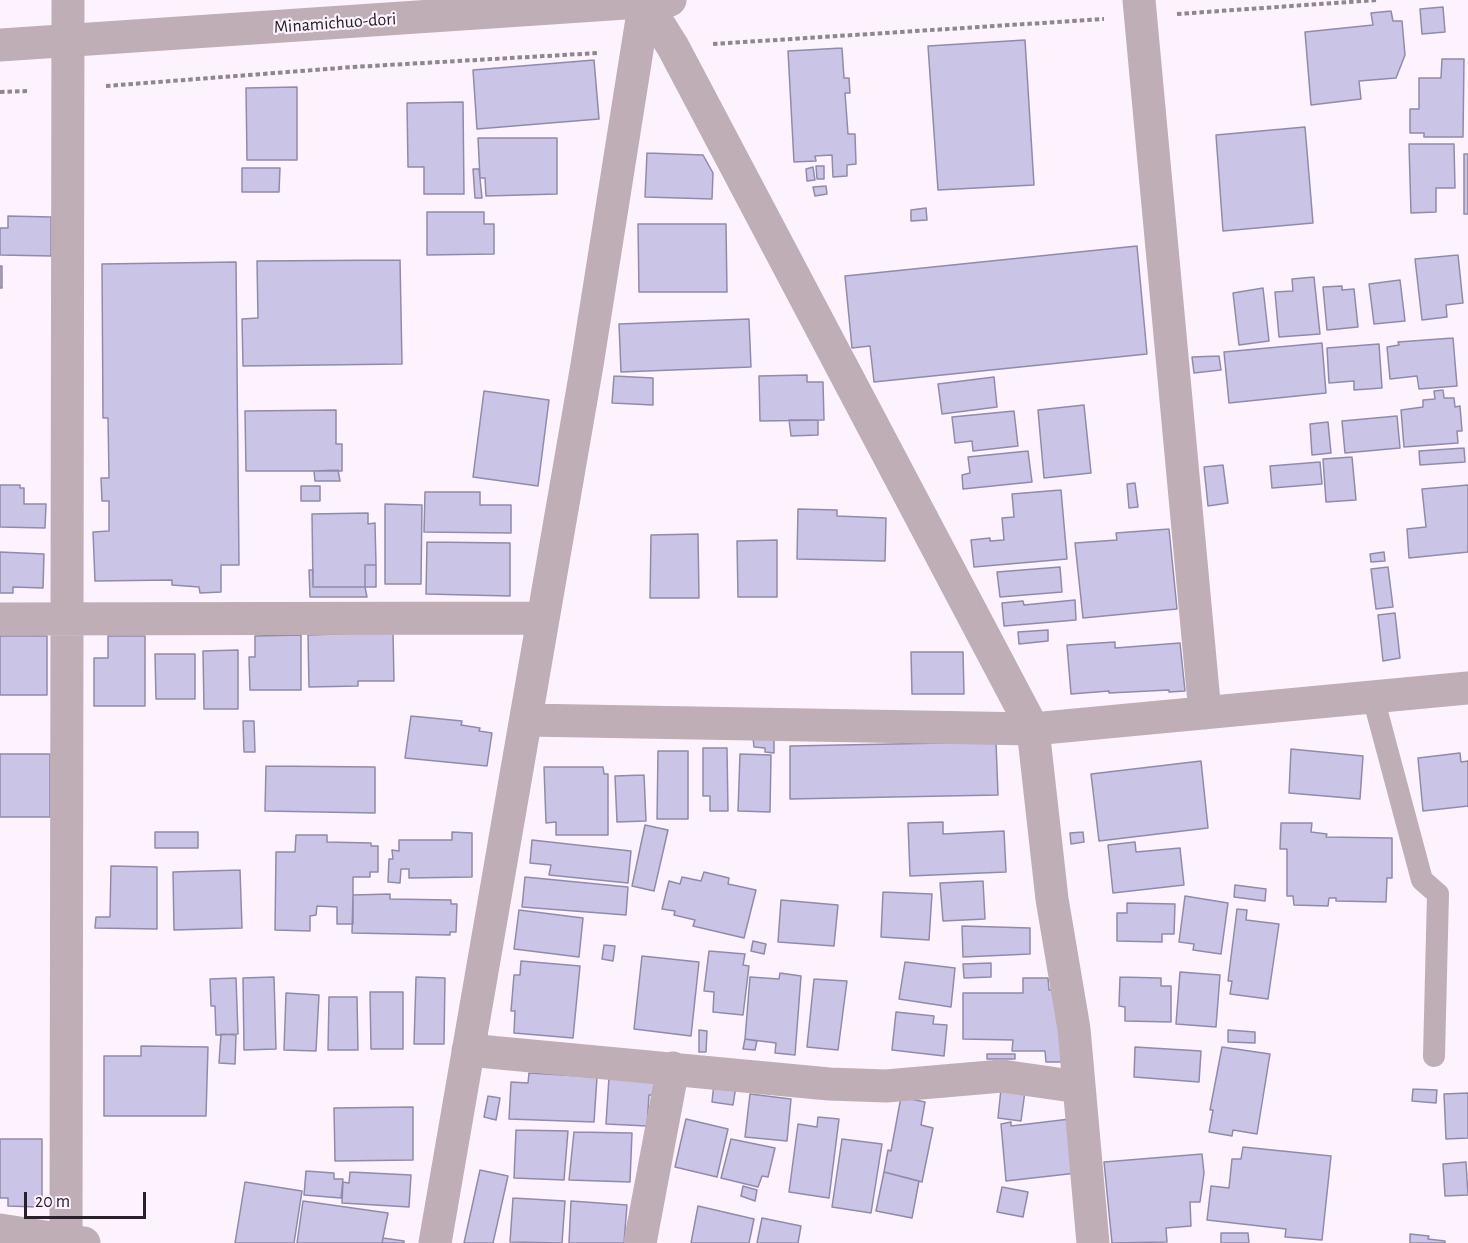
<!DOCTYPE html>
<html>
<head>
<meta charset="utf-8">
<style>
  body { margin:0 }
  #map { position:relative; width:1468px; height:1243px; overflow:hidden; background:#fdf3fe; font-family:"Alegreya Sans",sans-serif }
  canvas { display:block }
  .scale { position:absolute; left:24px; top:1192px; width:122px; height:27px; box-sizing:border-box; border:3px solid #29202a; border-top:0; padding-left:8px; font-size:18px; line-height:21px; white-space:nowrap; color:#29202a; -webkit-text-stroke:4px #fdf3fe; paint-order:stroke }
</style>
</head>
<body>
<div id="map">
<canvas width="1468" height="1243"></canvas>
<div class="scale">20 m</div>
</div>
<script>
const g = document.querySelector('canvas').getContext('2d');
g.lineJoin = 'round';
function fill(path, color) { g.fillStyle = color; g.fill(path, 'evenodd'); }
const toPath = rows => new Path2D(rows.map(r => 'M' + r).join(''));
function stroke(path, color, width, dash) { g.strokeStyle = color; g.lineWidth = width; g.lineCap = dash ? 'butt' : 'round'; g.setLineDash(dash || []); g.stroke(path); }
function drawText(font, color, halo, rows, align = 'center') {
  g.font = font + ' "Alegreya Sans",sans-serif'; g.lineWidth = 4.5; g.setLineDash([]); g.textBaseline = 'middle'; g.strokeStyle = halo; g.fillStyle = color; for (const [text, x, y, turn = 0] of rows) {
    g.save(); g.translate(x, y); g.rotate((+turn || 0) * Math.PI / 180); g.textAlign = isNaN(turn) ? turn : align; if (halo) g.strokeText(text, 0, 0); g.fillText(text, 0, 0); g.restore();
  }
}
const building = toPath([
  [1443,7,1445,32,1422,34,1420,9,1443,7],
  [1391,11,1393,21,1402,21,1405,55,1396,78,1359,81,1361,99,1311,105,1305,32,1373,25,1371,13,1391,11],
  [1025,40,1034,185,938,190,928,46,1025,40],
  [842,48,844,78,849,78,850,93,845,93,848,134,855,134,856,164,847,165,847,176,833,177,832,155,815,156,816,161,794,162,788,51,842,48],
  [1442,59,1464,59,1463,137,1424,137,1424,133,1410,133,1410,109,1419,109,1419,78,1441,78,1442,59],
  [594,60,599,119,477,129,473,70,594,60],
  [297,87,297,160,247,160,246,88,297,87],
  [463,102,464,194,424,194,424,167,408,167,407,103,463,102],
  [1305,127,1313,223,1223,231,1216,135,1305,127],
  [478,138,557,138,557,194,486,196,485,178,480,178,478,138],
  [1409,144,1454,144,1455,188,1436,188,1436,212,1411,213,1409,144],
  [647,153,703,155,713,173,712,199,645,197,647,153],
  [1464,154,1468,154,1468,214,1464,214,1464,154],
  [816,166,824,166,824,179,817,179,816,166],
  [813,167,815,180,807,181,806,169,813,167],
  [242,168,280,168,279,192,242,192,242,168],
  [473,169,479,169,482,198,475,198,473,169],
  [826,186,827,194,815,196,813,187,826,186],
  [926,208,927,220,911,221,911,210,926,208],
  [427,212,484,212,484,224,494,224,494,254,427,255,427,212],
  [8,216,51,217,51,256,0,255,0,228,8,228,8,216],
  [638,224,726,224,727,292,639,292,638,224],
  [1137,246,1147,354,874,382,870,346,852,348,845,276,1137,246],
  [1458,255,1463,303,1446,305,1447,317,1422,320,1415,259,1458,255],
  [400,260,402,364,243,366,242,319,258,318,257,261,400,260],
  [236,262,239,565,221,565,221,592,200,593,199,587,172,585,172,580,95,581,93,532,109,531,109,501,102,501,101,478,109,478,108,418,103,418,102,264,236,262],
  [0,266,2,266,2,288,0,288,0,266],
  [1314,277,1320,334,1279,337,1275,292,1293,291,1292,279,1314,277],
  [1400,280,1405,321,1374,324,1369,284,1400,280],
  [1342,286,1342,290,1354,289,1358,327,1327,330,1323,287,1342,286],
  [1263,288,1269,341,1239,345,1233,293,1263,288],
  [749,319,751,367,621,372,619,324,749,319],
  [1453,338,1457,386,1419,389,1417,376,1390,379,1387,347,1399,345,1398,342,1453,338],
  [1322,343,1326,393,1229,403,1224,352,1322,343],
  [1379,344,1382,388,1354,390,1354,381,1329,383,1327,348,1379,344],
  [1219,356,1221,370,1194,373,1192,357,1219,356],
  [807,375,807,382,823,382,824,420,760,421,759,376,807,375],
  [614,376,653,378,653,405,612,403,614,376],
  [994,377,997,407,942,414,938,384,994,377],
  [1443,390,1444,398,1454,398,1455,407,1460,406,1462,431,1457,431,1458,443,1404,447,1401,410,1423,407,1423,400,1435,399,1434,391,1443,390],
  [484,391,549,400,538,486,473,477,484,391],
  [1084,405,1091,473,1044,478,1038,410,1084,405],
  [336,410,336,444,342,444,342,471,246,471,245,411,336,410],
  [1014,411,1018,446,973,451,972,441,955,443,952,417,1014,411],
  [1397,416,1400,448,1345,453,1342,421,1397,416],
  [789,420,818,420,818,435,791,436,789,420],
  [1328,422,1331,453,1312,455,1310,424,1328,422],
  [1464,448,1465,462,1420,465,1419,451,1464,448],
  [1028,451,1032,482,963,489,962,475,970,473,968,457,1028,451],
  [1352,457,1356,500,1326,502,1323,459,1352,457],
  [1320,462,1322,484,1272,488,1270,466,1320,462],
  [1223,465,1228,503,1208,506,1204,467,1223,465],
  [338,470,340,481,315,481,314,471,338,470],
  [1135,483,1138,507,1129,508,1127,484,1135,483],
  [0,485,20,485,20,488,24,488,24,504,46,504,45,528,0,527,0,485],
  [1468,485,1468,552,1409,558,1407,529,1426,527,1422,489,1468,485],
  [301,486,320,486,320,501,301,501,301,486],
  [1061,490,1067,559,974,567,971,540,990,538,990,541,1004,540,1002,518,1014,517,1012,494,1061,490],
  [425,492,480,492,480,505,511,505,511,533,424,532,425,492],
  [385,504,422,505,421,584,385,584,385,504],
  [798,509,837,510,837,516,886,518,885,561,797,559,798,509],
  [368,513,368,524,375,523,376,565,365,565,365,587,313,587,312,514,368,513],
  [1169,529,1177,609,1083,618,1075,543,1117,540,1116,533,1169,529],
  [698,534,699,598,650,598,651,535,698,534],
  [777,540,777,597,738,597,737,541,777,540],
  [427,542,510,543,510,596,426,594,427,542],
  [0,552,44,554,43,588,13,587,13,593,0,593,0,552],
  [1384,552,1385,561,1371,562,1370,554,1384,552],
  [365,565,376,565,376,587,365,587,365,565],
  [1060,567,1062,592,1000,597,997,572,1060,567],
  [1388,567,1393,607,1376,609,1371,569,1388,567],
  [309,570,313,570,313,587,365,587,367,597,310,597,309,570],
  [1075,600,1076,620,1004,626,1002,603,1023,601,1024,605,1075,600],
  [1395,613,1400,658,1383,661,1378,615,1395,613],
  [1048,630,1048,641,1019,644,1018,632,1048,630],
  [393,632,394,681,358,681,358,686,309,687,308,635,393,632],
  [301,635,301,690,250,690,249,657,255,657,255,636,301,635],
  [0,636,47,636,47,695,0,695,0,636],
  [108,636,145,636,145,706,94,706,94,658,108,658,108,636],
  [1115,642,1115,648,1180,643,1185,691,1169,692,1169,690,1109,693,1109,691,1071,694,1067,645,1115,642],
  [238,650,238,709,204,709,203,651,238,650],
  [911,652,963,652,964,694,912,694,911,652],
  [155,654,195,654,195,699,156,699,155,654],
  [411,716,462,721,461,725,480,728,479,731,492,733,487,766,405,758,411,716],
  [243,721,254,721,255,752,244,752,243,721],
  [752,728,774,728,774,753,765,752,765,748,754,747,752,728],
  [996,742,998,795,790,799,790,746,996,742],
  [703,748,727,748,728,811,710,811,710,796,703,796,703,748],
  [1291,749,1363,756,1360,799,1289,793,1291,749],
  [658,751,688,751,688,819,657,819,658,751],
  [1460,753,1461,762,1468,761,1468,806,1423,811,1418,758,1460,753],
  [0,754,50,754,50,817,0,817,0,754],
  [740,754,771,755,770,812,738,811,740,754],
  [1201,761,1208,828,1099,841,1091,774,1201,761],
  [266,766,375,767,375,813,265,811,266,766],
  [544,767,603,767,604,774,608,774,608,835,556,835,556,822,546,823,544,767],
  [644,775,646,821,617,822,615,776,644,775],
  [943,822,943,834,1004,831,1006,872,910,876,908,823,943,822],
  [1281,823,1312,823,1311,832,1327,834,1326,837,1392,838,1392,878,1387,878,1386,902,1336,901,1336,898,1329,898,1328,906,1294,905,1293,896,1287,896,1287,849,1280,849,1281,823],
  [645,825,668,830,654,891,632,886,645,825],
  [155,832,198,832,198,848,155,848,155,832],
  [452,832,472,833,472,877,409,878,409,869,401,869,400,883,388,882,389,859,393,859,392,850,399,851,399,840,452,840,452,832],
  [1083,832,1084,842,1071,844,1070,833,1083,832],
  [296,835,327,835,327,842,371,843,371,846,378,846,378,872,370,872,370,877,353,877,353,924,337,924,337,907,317,906,316,915,310,916,310,931,275,930,276,852,295,852,296,835],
  [532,840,631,851,628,883,549,875,551,865,530,863,532,840],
  [1135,842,1136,852,1180,848,1184,885,1113,893,1108,845,1135,842],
  [111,866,157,867,157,929,95,928,96,917,110,917,111,866],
  [240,870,242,928,174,930,173,872,240,870],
  [704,872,729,878,728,884,756,890,744,938,693,926,695,920,674,915,675,911,662,909,669,881,680,884,682,877,701,881,704,872],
  [525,877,628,887,626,915,522,907,525,877],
  [983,881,985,919,943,921,940,883,983,881],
  [1235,885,1266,889,1265,901,1234,897,1235,885],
  [883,892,932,894,929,940,881,937,883,892],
  [390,894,390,899,451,900,451,904,457,904,456,932,450,932,450,935,352,933,353,895,390,894],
  [1185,896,1228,903,1221,954,1193,950,1194,944,1179,942,1185,896],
  [781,900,838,905,834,946,778,942,781,900],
  [1127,903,1175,904,1174,934,1162,934,1162,942,1117,941,1117,913,1127,913,1127,903],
  [1237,909,1247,910,1246,920,1279,924,1268,999,1230,994,1232,981,1228,981,1237,909],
  [519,910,583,918,579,957,514,949,519,910],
  [962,926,1030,928,1030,954,963,957,962,926],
  [753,941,766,944,764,954,751,951,753,941],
  [604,945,615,946,613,961,602,959,604,945],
  [709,951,745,954,743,965,749,966,743,1015,713,1012,714,992,704,991,709,951],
  [642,956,699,962,691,1036,634,1029,642,956],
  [521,961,580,966,573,1038,514,1033,515,1011,511,1011,514,975,520,975,521,961],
  [905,962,955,968,951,1007,899,999,905,962],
  [991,963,991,977,964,978,963,964,991,963],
  [1180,972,1220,975,1216,1027,1176,1024,1180,972],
  [780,973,801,976,795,1055,775,1053,776,1043,745,1039,750,977,779,979,780,973],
  [274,977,276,1049,244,1050,243,978,274,977],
  [416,977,445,978,444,1044,414,1044,416,977],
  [1120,977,1161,978,1161,986,1171,986,1171,1022,1125,1021,1125,1007,1119,1006,1120,977],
  [236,978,238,1034,216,1035,215,1006,211,1006,210,979,236,978],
  [1023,978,1048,978,1049,990,1059,990,1068,1062,1046,1062,1045,1051,1012,1051,1013,1040,963,1039,963,993,1023,993,1023,978],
  [814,979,847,981,838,1050,807,1047,814,979],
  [370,992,403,992,403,1049,371,1049,370,992],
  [286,993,319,995,316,1051,284,1050,286,993],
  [329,997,357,997,358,1050,328,1050,329,997],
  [896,1012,934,1016,933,1024,947,1025,944,1056,892,1050,896,1012],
  [699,1030,707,1031,706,1052,699,1052,699,1030],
  [1228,1030,1255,1032,1255,1043,1228,1042,1228,1030],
  [221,1034,236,1035,235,1064,219,1063,221,1034],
  [745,1039,757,1041,755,1050,743,1049,745,1039],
  [141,1046,208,1047,206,1116,104,1116,104,1056,141,1056,141,1046],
  [1135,1047,1201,1051,1199,1082,1134,1077,1135,1047],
  [1222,1047,1270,1054,1257,1134,1233,1130,1232,1136,1209,1132,1213,1110,1210,1110,1222,1047],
  [987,1054,1015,1054,1015,1059,987,1059,987,1054],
  [529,1073,597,1077,594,1122,509,1119,511,1082,528,1083,529,1073],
  [609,1077,659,1080,658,1095,649,1095,647,1126,606,1124,609,1077],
  [714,1083,736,1086,733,1105,712,1102,714,1083],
  [1001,1089,1025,1091,1021,1121,998,1118,1001,1089],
  [1413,1089,1437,1090,1436,1103,1412,1101,1413,1089],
  [1468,1093,1468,1138,1446,1139,1444,1094,1468,1093],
  [750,1094,791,1099,787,1141,745,1137,750,1094],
  [488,1096,500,1098,496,1120,484,1117,488,1096],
  [901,1097,925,1102,921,1125,933,1128,922,1182,884,1172,888,1150,891,1151,901,1097],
  [413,1107,413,1160,335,1161,334,1108,413,1107],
  [818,1117,839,1119,829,1198,789,1192,798,1124,817,1127,818,1117],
  [686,1119,728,1129,717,1177,675,1167,686,1119],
  [1070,1119,1077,1173,1006,1181,1001,1124,1011,1122,1011,1126,1070,1119],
  [516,1130,568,1131,564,1180,514,1178,516,1130],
  [574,1132,632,1133,630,1182,569,1180,574,1132],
  [0,1139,42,1139,42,1198,38,1198,37,1207,8,1206,8,1198,0,1198,0,1139],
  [731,1139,775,1148,768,1177,762,1176,758,1187,721,1178,731,1139],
  [842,1139,882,1144,871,1213,832,1207,842,1139],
  [1243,1147,1331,1156,1322,1240,1285,1237,1286,1229,1207,1220,1211,1186,1229,1188,1232,1159,1241,1159,1243,1147],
  [1202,1154,1204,1173,1200,1202,1190,1202,1191,1226,1166,1228,1167,1242,1112,1243,1104,1162,1202,1154],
  [1466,1162,1468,1195,1445,1196,1443,1164,1466,1162],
  [480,1170,508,1176,493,1243,464,1243,480,1170],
  [306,1171,334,1173,334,1179,343,1179,341,1198,304,1195,306,1171],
  [350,1172,411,1175,409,1207,342,1203,343,1182,349,1183,350,1172],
  [884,1172,919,1181,912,1218,876,1211,884,1172],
  [245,1182,302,1191,294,1243,235,1243,245,1182],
  [743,1186,757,1190,755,1201,741,1196,743,1186],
  [1002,1187,1028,1192,1023,1217,997,1212,1002,1187],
  [513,1198,565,1201,562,1243,510,1242,513,1198],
  [303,1201,388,1213,382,1243,297,1243,303,1201],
  [571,1201,627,1205,624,1243,569,1243,571,1201],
  [698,1206,754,1219,749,1243,691,1243,698,1206],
  [762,1218,801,1226,798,1243,757,1243,762,1218],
  [1221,1233,1248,1233,1249,1243,1221,1243,1221,1233],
  [1410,1234,1429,1236,1428,1239,1445,1241,1445,1243,1410,1243,1410,1234],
  [383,1238,404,1241,404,1243,382,1243,383,1238]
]);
const path = toPath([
  [1177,14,1377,0],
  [713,44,1104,19],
  [106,86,353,67,598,53],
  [0,92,30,91]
]);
const service = toPath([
  [1373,697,1422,880,1438,894,1434,1056]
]);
const minor = toPath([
  [1139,0,1205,713],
  [645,2,673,47,1033,729,1052,899,1074,1029,1093,1243],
  [0,619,542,618],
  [526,720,1033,729,1468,688],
  [468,1050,829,1084,886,1086,1002,1076,1079,1087],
  [0,1230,84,1243],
  [66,1243,68,0],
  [435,1243,587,365,645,0],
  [640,1243,673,1068]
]);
const tertiary = toPath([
  [0,45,670,0]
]);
const streetNames = [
  ["Minamichuo-dori",335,23,-4]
];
fill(building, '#cac4e6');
stroke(building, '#908baa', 1.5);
stroke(path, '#8f8690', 4, [4.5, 3]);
stroke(service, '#bfaeb5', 22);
stroke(minor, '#bfaeb5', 33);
stroke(tertiary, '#bfaeb5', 33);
drawText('18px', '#29202a', '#fdf3fe', streetNames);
</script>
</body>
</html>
